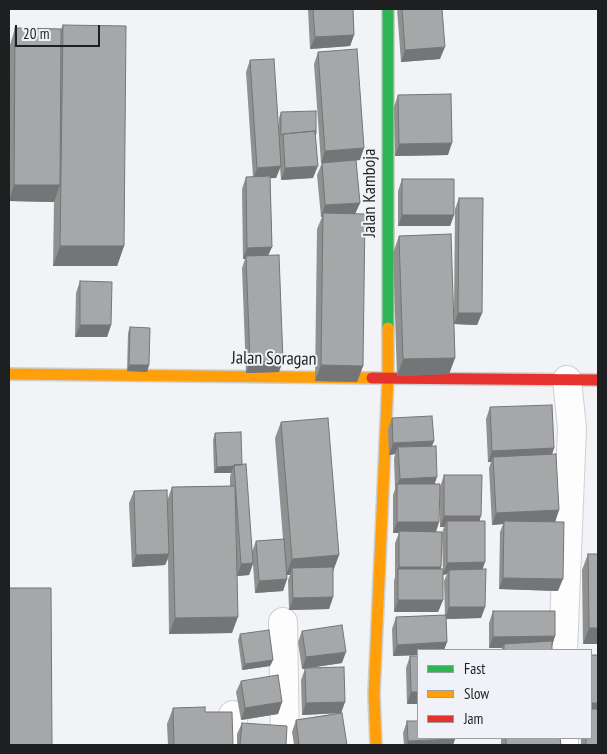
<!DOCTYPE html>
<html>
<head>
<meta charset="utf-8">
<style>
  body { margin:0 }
  #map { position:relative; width:607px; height:754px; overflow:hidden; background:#f1f3f6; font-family:"PT Sans Narrow",sans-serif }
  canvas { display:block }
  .frame { position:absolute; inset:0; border:10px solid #1e1f20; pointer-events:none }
  .legend { position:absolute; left:417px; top:649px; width:175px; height:90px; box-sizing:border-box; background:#f0f2f7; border:1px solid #9c9ea1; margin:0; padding:6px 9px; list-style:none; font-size:15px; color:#1e1f20 }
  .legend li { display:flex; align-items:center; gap:10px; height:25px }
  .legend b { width:25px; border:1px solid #9c9ea1 }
  .scale { position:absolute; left:15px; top:25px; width:85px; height:22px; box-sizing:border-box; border:2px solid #1e1f20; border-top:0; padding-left:6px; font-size:15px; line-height:18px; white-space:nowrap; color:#1e1f20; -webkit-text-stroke:4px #f0f2f7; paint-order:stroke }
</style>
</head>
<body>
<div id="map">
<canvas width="607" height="754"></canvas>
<div class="frame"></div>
<ul class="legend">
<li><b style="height:6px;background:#30b455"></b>Fast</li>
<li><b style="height:6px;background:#ff9f0a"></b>Slow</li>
<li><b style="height:6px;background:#e5322d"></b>Jam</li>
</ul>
<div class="scale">20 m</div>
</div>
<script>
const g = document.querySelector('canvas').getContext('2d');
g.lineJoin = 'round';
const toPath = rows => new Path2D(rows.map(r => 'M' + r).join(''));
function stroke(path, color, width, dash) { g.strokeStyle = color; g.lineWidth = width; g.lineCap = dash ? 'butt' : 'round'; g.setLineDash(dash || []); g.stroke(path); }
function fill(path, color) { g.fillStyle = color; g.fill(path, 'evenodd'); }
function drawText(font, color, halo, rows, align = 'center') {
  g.font = font + ' "PT Sans Narrow",sans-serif'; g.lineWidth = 4; g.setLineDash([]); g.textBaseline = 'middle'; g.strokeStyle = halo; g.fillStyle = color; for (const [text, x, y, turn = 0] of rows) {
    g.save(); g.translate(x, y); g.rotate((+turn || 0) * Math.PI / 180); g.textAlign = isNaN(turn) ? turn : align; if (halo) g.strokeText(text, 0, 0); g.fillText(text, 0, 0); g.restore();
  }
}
const street = toPath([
  [283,622,285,745],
  [563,650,572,428,567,380],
  [233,715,234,745],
  [564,738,564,745]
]);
const fast = toPath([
  [388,9,388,328]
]);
const slow = toPath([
  [9,374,372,378],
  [376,745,374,694,388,378,388,328]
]);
const jam = toPath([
  [372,378,598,380]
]);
const wall = toPath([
  [308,9,353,9,354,35,350,46,310,49],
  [397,9,442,9,440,59,401,62],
  [63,25,124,246,117,266,53,266,54,202,9,201,10,45,15,28,61,29],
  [318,52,360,160,321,163,314,64],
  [250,60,279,145,280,141,279,141,279,118,281,112,316,134,313,178,281,180,280,167,276,178,270,178,272,247,268,255,279,372,246,373,242,268,245,259,243,259,242,189,246,177,253,177,246,72],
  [398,95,448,155,395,156,394,107],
  [322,163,360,203,355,214,363,366,357,382,315,381,317,229,322,217,321,217,317,175],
  [402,179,454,215,450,226,398,226,398,191],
  [459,198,482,313,477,325,454,324,455,358,449,374,397,376,393,253,399,236,454,309,455,209],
  [80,281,111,325,107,337,75,337,76,293],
  [130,327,149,365,147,372,127,371,128,333],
  [490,407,554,448,552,454,559,510,555,522,558,591,499,589,500,532,503,524,492,525,489,468,491,462,488,462,486,419],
  [392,418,434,441,432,446,435,484,439,522,436,532,441,567,441,569,443,600,438,612,394,612,394,581,395,577,395,543,399,533,393,533,393,495,395,489,394,459,395,454,389,455,388,429],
  [281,422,339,555,333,571,333,597,329,609,289,610,288,580,290,575,287,575,287,579,283,591,255,593,253,564,249,575,237,576,232,633,169,634,168,559,165,565,132,567,129,503,134,491,167,501,172,487,230,486,230,477,231,473,214,473,213,440,215,433,242,465,252,552,256,541,283,539,275,438],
  [444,475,480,521,485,607,481,618,446,619,447,642,444,650,418,650,418,655,393,656,392,629,396,617,445,615,444,581,447,574,443,575,442,533,444,527,440,527,440,487],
  [598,481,598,542,597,542],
  [588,554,598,554,598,644,583,644,582,570],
  [493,611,555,636,552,646,552,650,501,650,502,648,489,648,489,623],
  [302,631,342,663,308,668,345,702,341,713,347,745,294,745,292,732,296,720,339,713,302,715,301,680,305,669,302,669,298,642],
  [240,634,273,660,270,666,242,670,238,640],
  [410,656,418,656,418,704,407,704,406,668],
  [241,681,282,702,278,714,241,720,236,692],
  [173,708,205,712,233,745,168,745,167,724],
  [407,721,455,739,453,745,404,745,403,733],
  [242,723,286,745,237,745,237,734],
  [501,738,560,738,561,745,501,745],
  [581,738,591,738,598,745,581,745]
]);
const shadedWall = toPath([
  [354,35,350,46,310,49,315,37],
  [445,47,440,59,401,62,405,50],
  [452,143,448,155,395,156,399,144],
  [364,148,360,160,321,163,325,151],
  [281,166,276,178,253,179,257,168],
  [318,166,313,178,281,180,285,168],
  [14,185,60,185,54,202,9,201],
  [360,203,355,214,323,213,322,217,321,217,325,205],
  [402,215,454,215,450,226,398,226],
  [60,246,124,246,117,266,53,266],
  [272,247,267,258,246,256,245,259,243,259,247,248],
  [458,313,482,313,477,325,454,324],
  [80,325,111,325,107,337,75,337],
  [455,358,449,374,397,376,403,359],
  [283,361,279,372,246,373,250,362],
  [129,365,149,365,147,372,127,371],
  [321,365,363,366,357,382,315,381],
  [434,441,429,453,398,447,395,454,389,455,393,443],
  [554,448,550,460,493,457,491,462,488,462,492,451],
  [234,466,231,473,214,473,217,467],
  [437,477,433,489,397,485,400,479],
  [559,510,555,522,504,521,503,524,492,525,496,513],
  [444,516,481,516,477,528,447,521,444,527,440,527],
  [397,522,439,522,435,534,399,531,399,533,393,533],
  [169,554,165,565,132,567,136,555],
  [339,555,333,571,292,574,292,568,290,575,286,575,292,559],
  [485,562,481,574,449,570,447,574,443,575,447,563],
  [253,563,249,575,237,576,241,564],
  [399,567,441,567,437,579,398,570],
  [503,578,563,579,558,591,499,589],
  [287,579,283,591,255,593,259,581],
  [333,597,329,609,289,610,293,598],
  [398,600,443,600,438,612,394,612],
  [449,607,485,607,481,618,445,619],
  [238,617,232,633,169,634,175,618],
  [589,628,598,628,598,644,583,644],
  [555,636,551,648,504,644,502,648,489,648,493,637],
  [447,642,444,650,418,650,418,655,393,656,397,645],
  [346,652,342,663,302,669,306,657],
  [273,660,270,666,242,670,245,664],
  [411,692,418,692,418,704,407,704],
  [282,702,278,714,241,720,245,708],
  [345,702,341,713,302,715,306,703],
  [591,703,598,703,598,715,591,715],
  [455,739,453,745,407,745,408,741]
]);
const building = toPath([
  [313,9,353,9,354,35,315,37,313,9],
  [402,9,442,9,445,47,405,50,402,9],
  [63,25,126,26,124,246,60,246,63,25],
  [15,28,61,29,60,185,14,185,15,28],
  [357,49,364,148,325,151,318,52,357,49],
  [274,59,281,166,257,168,250,60,274,59],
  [451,94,452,143,399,144,398,95,451,94],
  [316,111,316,134,315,131,283,134,283,135,281,135,281,112,316,111],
  [315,131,318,166,285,168,283,134,315,131],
  [356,160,360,203,325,205,322,163,356,160],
  [270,176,272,247,247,248,246,177,270,176],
  [402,179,454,179,454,215,402,215,402,179],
  [459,198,483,198,482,313,458,313,459,198],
  [323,213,365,214,363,366,321,365,323,213],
  [451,234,455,358,403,359,399,236,451,234],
  [279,255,283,361,250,362,246,256,279,255],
  [80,281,112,282,111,325,80,325,80,281],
  [130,327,150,328,149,365,129,365,130,327],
  [552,405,554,448,492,451,490,407,552,405],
  [432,416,434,441,393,443,392,418,432,416],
  [328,418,339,555,292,559,281,422,328,418],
  [241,432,242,465,234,465,234,466,217,467,215,433,241,432],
  [436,446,437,477,400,479,398,447,436,446],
  [556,454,559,510,496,513,493,457,556,454],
  [246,464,253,563,241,564,234,465,246,464],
  [444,475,482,475,481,516,444,516,444,475],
  [397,484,440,484,439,522,397,522,397,484],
  [235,486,238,617,175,618,172,487,235,486],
  [167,490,169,554,136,555,134,491,167,490],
  [447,521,485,521,485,562,447,563,447,521],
  [504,521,564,522,563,579,503,578,504,521],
  [399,531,442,532,441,567,399,567,399,531],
  [284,539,287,579,259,581,256,541,284,539],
  [588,554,598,554,598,628,589,628,588,554],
  [333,567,333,597,293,598,292,568,333,567],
  [398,569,443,569,443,600,398,600,398,569],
  [486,569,485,607,449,607,449,570,486,569],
  [9,588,51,588,52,745,9,745,9,588],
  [493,611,555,611,555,636,493,637,493,611],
  [446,615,447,642,397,645,396,617,446,615],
  [342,625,346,652,306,657,302,631,342,625],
  [269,630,273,660,245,664,240,634,269,630],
  [552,641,552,650,504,650,504,644,552,641],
  [591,655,598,655,598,703,591,703,591,655],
  [410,656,418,656,418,692,411,692,410,656],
  [344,667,345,702,306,703,305,668,344,667],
  [278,675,282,702,245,708,241,681,278,675],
  [205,707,205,712,232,712,233,745,174,745,173,708,205,707],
  [591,709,598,709,598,745,586,745,586,738,591,738,591,709],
  [342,713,347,745,299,745,296,720,342,713],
  [407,721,418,721,418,738,455,738,455,739,408,741,407,721],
  [242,723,287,726,286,745,240,745,242,723],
  [506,738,560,738,561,745,506,745,506,738]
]);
const streetNames = [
  ["Jalan Kamboja",370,193,-90],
  ["Jalan Soragan",274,359,1]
];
stroke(street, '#cecfd1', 30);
stroke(fast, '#cecfd1', 14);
stroke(slow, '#cecfd1', 14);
stroke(jam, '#cecfd1', 14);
stroke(street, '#fdfdfe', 28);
stroke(fast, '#30b455', 11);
stroke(slow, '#ff9f0a', 11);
stroke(jam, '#e5322d', 11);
fill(wall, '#8f9090');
fill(shadedWall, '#747576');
fill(building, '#a6a7a8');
stroke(building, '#747576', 1);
drawText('18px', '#1e1f20', '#f0f2f7', streetNames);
</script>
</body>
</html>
